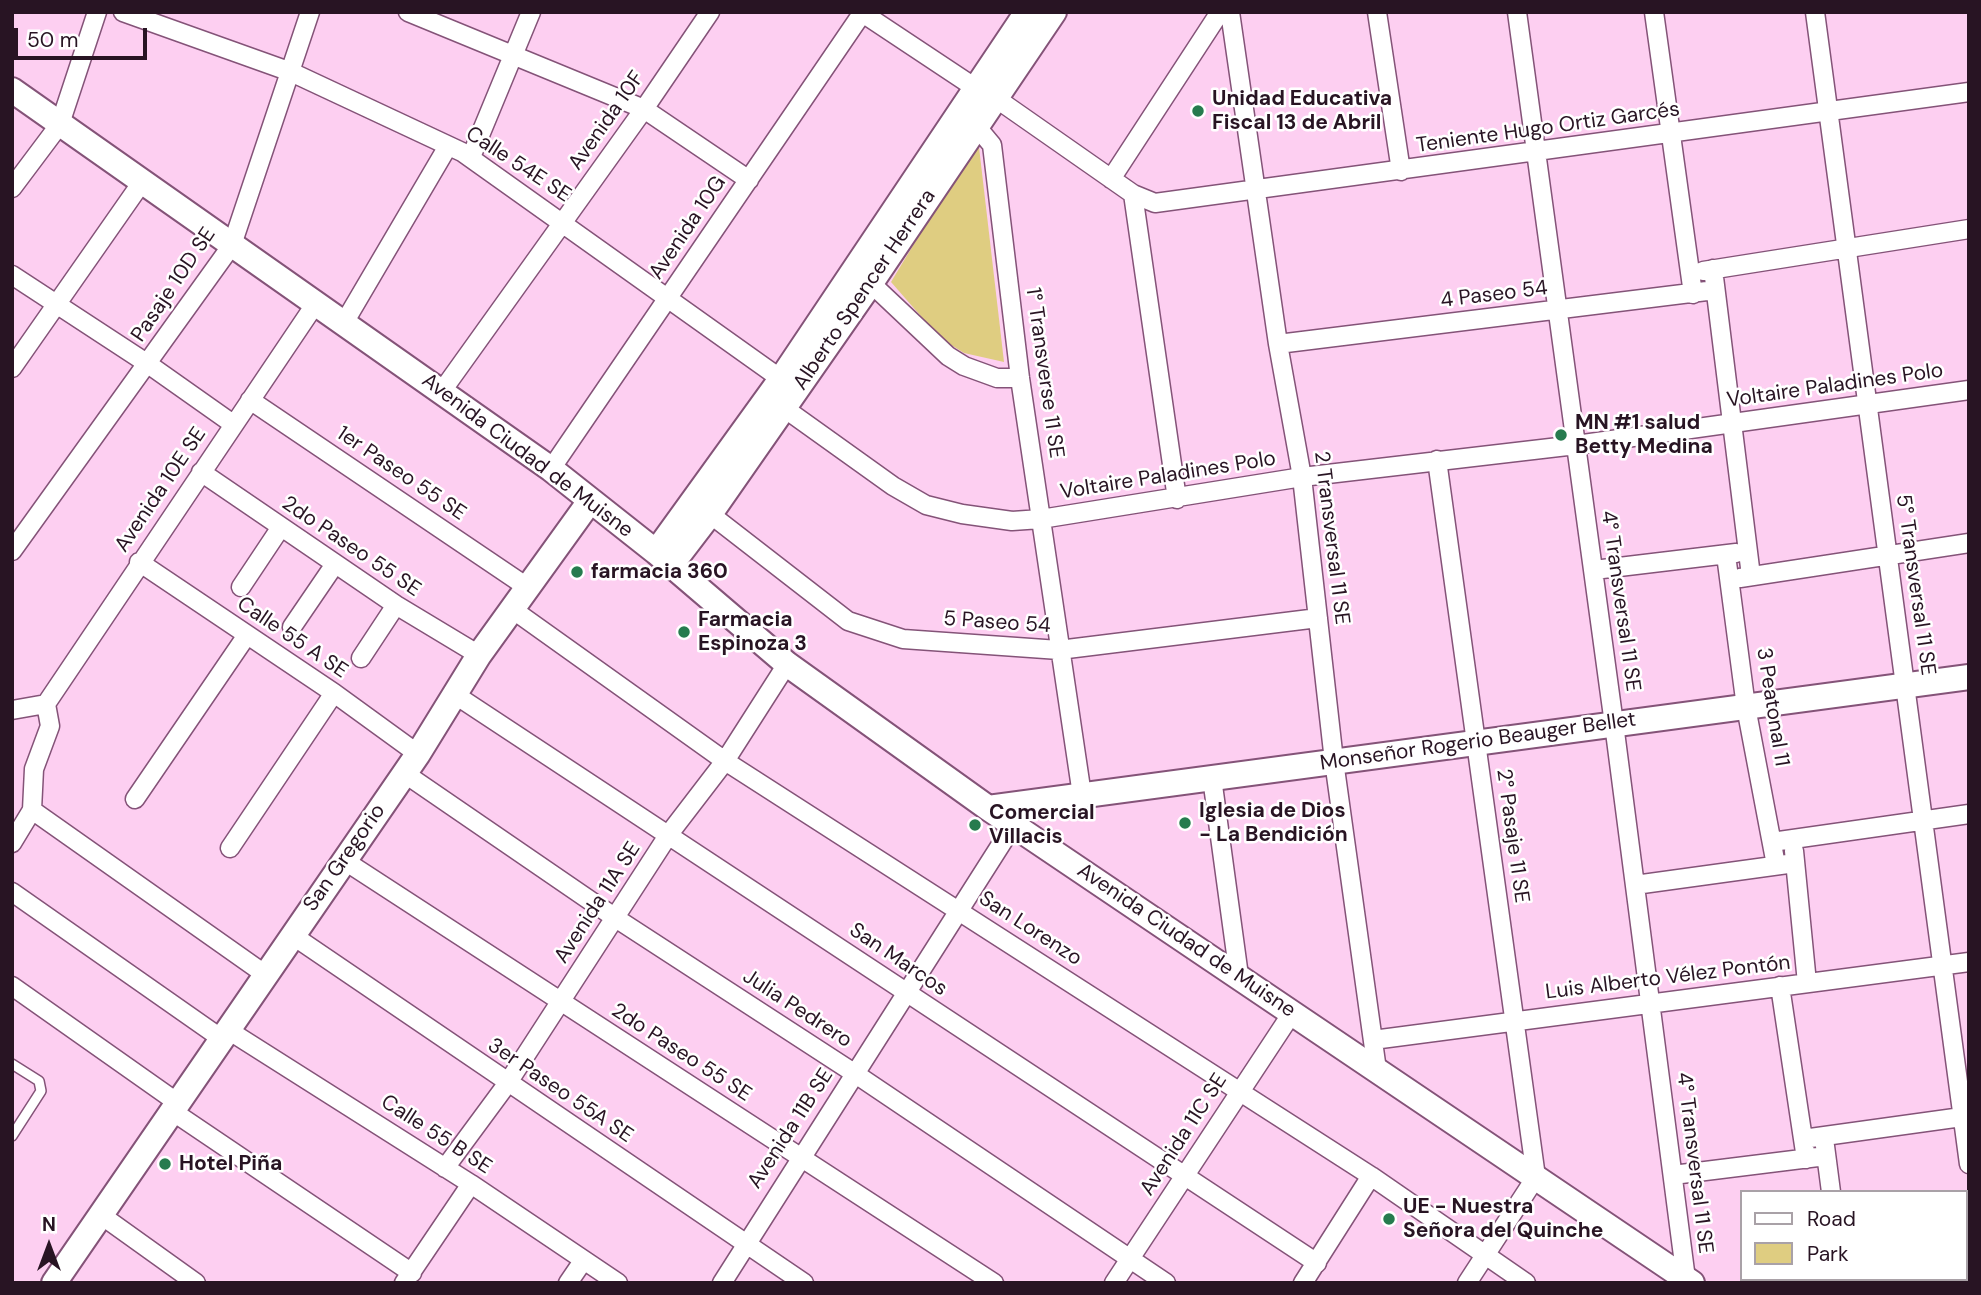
<!DOCTYPE html>
<html>
<head>
<meta charset="utf-8">
<style>
  body { margin:0 }
  #map { position:relative; width:1981px; height:1295px; overflow:hidden; background:#fdcff1; font-family:"DM Sans",sans-serif }
  canvas { display:block }
  .frame { position:absolute; inset:0; border:14px solid #281423; pointer-events:none }
  .legend { position:absolute; left:1740px; top:1190px; width:228px; height:91px; box-sizing:border-box; background:#fff; border:2px solid #a9a1a7; margin:0; padding:9px 12px; list-style:none; font-size:21px; color:#281423 }
  .legend li { display:flex; align-items:center; gap:14px; height:35px }
  .legend b { width:35px; border:2px solid #a9a1a7 }
  .north { position:absolute; left:14px; top:1211px; width:70px; height:70px; -webkit-text-stroke:5px #fff; paint-order:stroke; rotate:0deg; font-size:19px; font-weight:700; line-height:28px; text-align:center; color:#281423 }
  .north::after { content:''; display:block; margin:auto; width:24px; height:32px; background:#281423; clip-path:polygon(50% 0,100% 100%,50% 72%,0 100%) }
  .scale { position:absolute; left:14px; top:28px; width:133px; height:32px; box-sizing:border-box; border:4px solid #281423; border-top:0; padding-left:9px; font-size:21px; line-height:24px; white-space:nowrap; color:#281423; -webkit-text-stroke:5px #fff; paint-order:stroke }
</style>
</head>
<body>
<div id="map">
<canvas width="1981" height="1295"></canvas>
<div class="frame"></div>
<ul class="legend">
<li><b style="height:9px;background:#fff"></b>Road</li>
<li><b style="height:19px;background:#dfcd81"></b>Park</li>
</ul>
<div class="north">N</div>
<div class="scale">50 m</div>
</div>
<script>
const g = document.querySelector('canvas').getContext('2d');
g.lineJoin = 'round';
function fill(path, color) { g.fillStyle = color; g.fill(path, 'evenodd'); }
const toPath = rows => new Path2D(rows.map(r => 'M' + r).join(''));
function stroke(path, color, width, dash) { g.strokeStyle = color; g.lineWidth = width; g.lineCap = dash ? 'butt' : 'round'; g.setLineDash(dash || []); g.stroke(path); }
function drawText(font, color, halo, rows, align = 'center') {
  g.font = font + ' "DM Sans",sans-serif'; g.lineWidth = 5; g.setLineDash([]); g.textBaseline = 'middle'; g.strokeStyle = halo; g.fillStyle = color; for (const [text, x, y, turn = 0] of rows) {
    g.save(); g.translate(x, y); g.rotate((+turn || 0) * Math.PI / 180); g.textAlign = isNaN(turn) ? turn : align; if (halo) g.strokeText(text, 0, 0); g.fillText(text, 0, 0); g.restore();
  }
}
const green = toPath([
  [979,147,1004,362,964,353,940,338,891,282,967,156]
]);
const lane = toPath([
  [12,1064,39,1081,41,1091,12,1136]
]);
const street = toPath([
  [123,12,291,72,462,152,781,379],
  [408,12,644,109,749,180],
  [861,12,977,89],
  [1230,12,1278,344,1302,477,1334,761,1377,1070],
  [1377,12,1401,171],
  [1517,12,1614,724,1686,1279,1684,1283],
  [1654,12,1693,294],
  [1815,12,1969,1164],
  [997,99,1133,194,1155,203,1969,92],
  [977,127,992,145,1020,378,1082,795],
  [471,157,531,12],
  [1111,179,1220,12],
  [12,188,60,124,97,12],
  [1133,194,1177,499],
  [1713,269,1751,576],
  [1703,271,1969,229],
  [12,275,148,364,233,424],
  [877,289,948,356,964,366,997,378,1020,378],
  [344,323,448,146],
  [1278,344,1715,290],
  [12,368,142,182],
  [442,391,644,109,710,12],
  [250,400,527,587],
  [784,408,893,486,926,505,962,514,1012,521,1041,519,1302,477,1576,445,1969,390],
  [1437,460,1536,1177,1467,1283],
  [551,469,863,12],
  [201,472,396,605,479,655],
  [710,514,848,621,903,639,1059,650,1318,618],
  [12,551,232,245,310,12],
  [1726,555,1746,707,1776,865],
  [139,562,334,693,418,754],
  [1594,570,1736,553],
  [1740,578,1969,543],
  [241,587,281,527],
  [512,609,725,761,1371,1176,1526,1283],
  [292,627,335,564],
  [361,658,396,605],
  [454,694,1317,1263],
  [12,710,46,704],
  [404,773,617,919,854,1073,1166,1283],
  [1212,778,1239,976],
  [135,799,247,635],
  [32,810,266,975],
  [1772,842,1969,814],
  [12,843,32,810,34,769,50,726,46,704,316,303],
  [230,848,334,693],
  [1794,851,1807,983],
  [345,861,994,1283],
  [1635,885,1795,863],
  [12,892,222,1039],
  [292,935,804,1283],
  [12,986,178,1103],
  [1780,986,1806,1159],
  [228,1030,471,1184,618,1283],
  [1373,1040,1969,962],
  [172,1111,412,1273],
  [1803,1139,1969,1116],
  [1825,1146,1831,1192],
  [445,1168,507,1084,669,834,725,761,787,664],
  [1673,1175,1826,1156],
  [101,1215,196,1283],
  [1843,1279,1844,1283],
  [404,1283,471,1184],
  [568,1283,583,1261],
  [722,1283,1014,824],
  [1114,1283,1292,1013],
  [1303,1283,1371,1176]
]);
const secondary = toPath([
  [12,90,551,469,656,552,787,664,988,808,1692,1283],
  [656,552,781,379,1027,12],
  [671,565,710,514,871,283,1054,12],
  [988,808,1969,677],
  [1965,1270,1969,1270],
  [54,1283,418,754,479,655,590,501],
  [1873,1283,1899,1279]
]);
const markers = [
  [1198,111,7,"#267b4e"],
  [1561,435,7,"#267b4e"],
  [577,572,7,"#267b4e"],
  [684,632,7,"#267b4e"],
  [1185,823,7,"#267b4e"],
  [975,825,7,"#267b4e"],
  [165,1164,7,"#267b4e"],
  [1389,1219,7,"#267b4e"]
];
const poiNames = [
  ["Unidad Educativa",1212,99],
  ["Fiscal 13 de Abril",1212,123],
  ["MN #1 salud",1575,423],
  ["Betty Medina",1575,447],
  ["farmacia 360",591,572],
  ["Farmacia",698,620],
  ["Espinoza 3",698,644],
  ["Iglesia de Dios",1199,811],
  ["- La Bendición",1199,835],
  ["Comercial",989,813],
  ["Villacis",989,837],
  ["Hotel Piña",179,1164],
  ["UE - Nuestra",1403,1207],
  ["Señora del Quinche",1403,1231]
];
const streetNames = [
  ["Avenida 10F",607,121,-55],
  ["Teniente Hugo Ortiz Garcés",1548,128,-8],
  ["Calle 54E SE",518,165,33],
  ["Avenida 10G",688,228,-56],
  ["Pasaje 10D SE",174,285,-56],
  ["Alberto Spencer Herrera",865,290,-56],
  ["4 Paseo 54",1494,295,-7],
  ["1° Transverse 11 SE",1044,373,82],
  ["Voltaire Paladines Polo",1835,386,-8],
  ["Avenida Ciudad de Muisne",527,456,37],
  ["1er Paseo 55 SE",401,474,34],
  ["Voltaire Paladines Polo",1168,476,-9],
  ["Avenida 10E SE",161,490,-56],
  ["2 Transversal 11 SE",1331,538,83],
  ["2do Paseo 55 SE",351,547,34],
  ["5° Transversal 11 SE",1915,585,82],
  ["4° Transversal 11 SE",1620,601,82],
  ["5 Paseo 54",997,623,4],
  ["Calle 55 A SE",292,638,34],
  ["3 Peatonal 11",1772,707,81],
  ["Monseñor Rogerio Beauger Bellet",1478,742,-8],
  ["2° Pasaje 11 SE",1512,836,82],
  ["San Gregorio",345,858,-55],
  ["Avenida 11A SE",598,903,-57],
  ["San Lorenzo",1030,929,33],
  ["Avenida Ciudad de Muisne",1186,941,34],
  ["San Marcos",898,960,34],
  ["Luis Alberto Vélez Pontón",1668,978,-7],
  ["Julia Pedrero",797,1009,33],
  ["2do Paseo 55 SE",681,1053,33],
  ["3er Paseo 55A SE",560,1091,34],
  ["Avenida 11B SE",791,1129,-57],
  ["Calle 55 B SE",436,1135,33],
  ["Avenida 11C SE",1184,1135,-57],
  ["4° Transversal 11 SE",1694,1163,83]
];
fill(green, '#dfcd81');
stroke(lane, '#845378', 12);
stroke(street, '#845378', 21);
stroke(secondary, '#845378', 28);
stroke(lane, '#fff', 9);
stroke(street, '#fff', 18);
stroke(secondary, '#fff', 24);
for (const [x, y, r, color] of markers) { const dot = new Path2D(); dot.arc(x, y, r, 0, 2 * Math.PI); g.fillStyle = color; g.fill(dot); stroke(dot, '#fff', 2.5); }
drawText('bold 21px', '#281423', '#fff', poiNames, 'left');
drawText('21px', '#281423', '#fff', streetNames);
</script>
</body>
</html>
